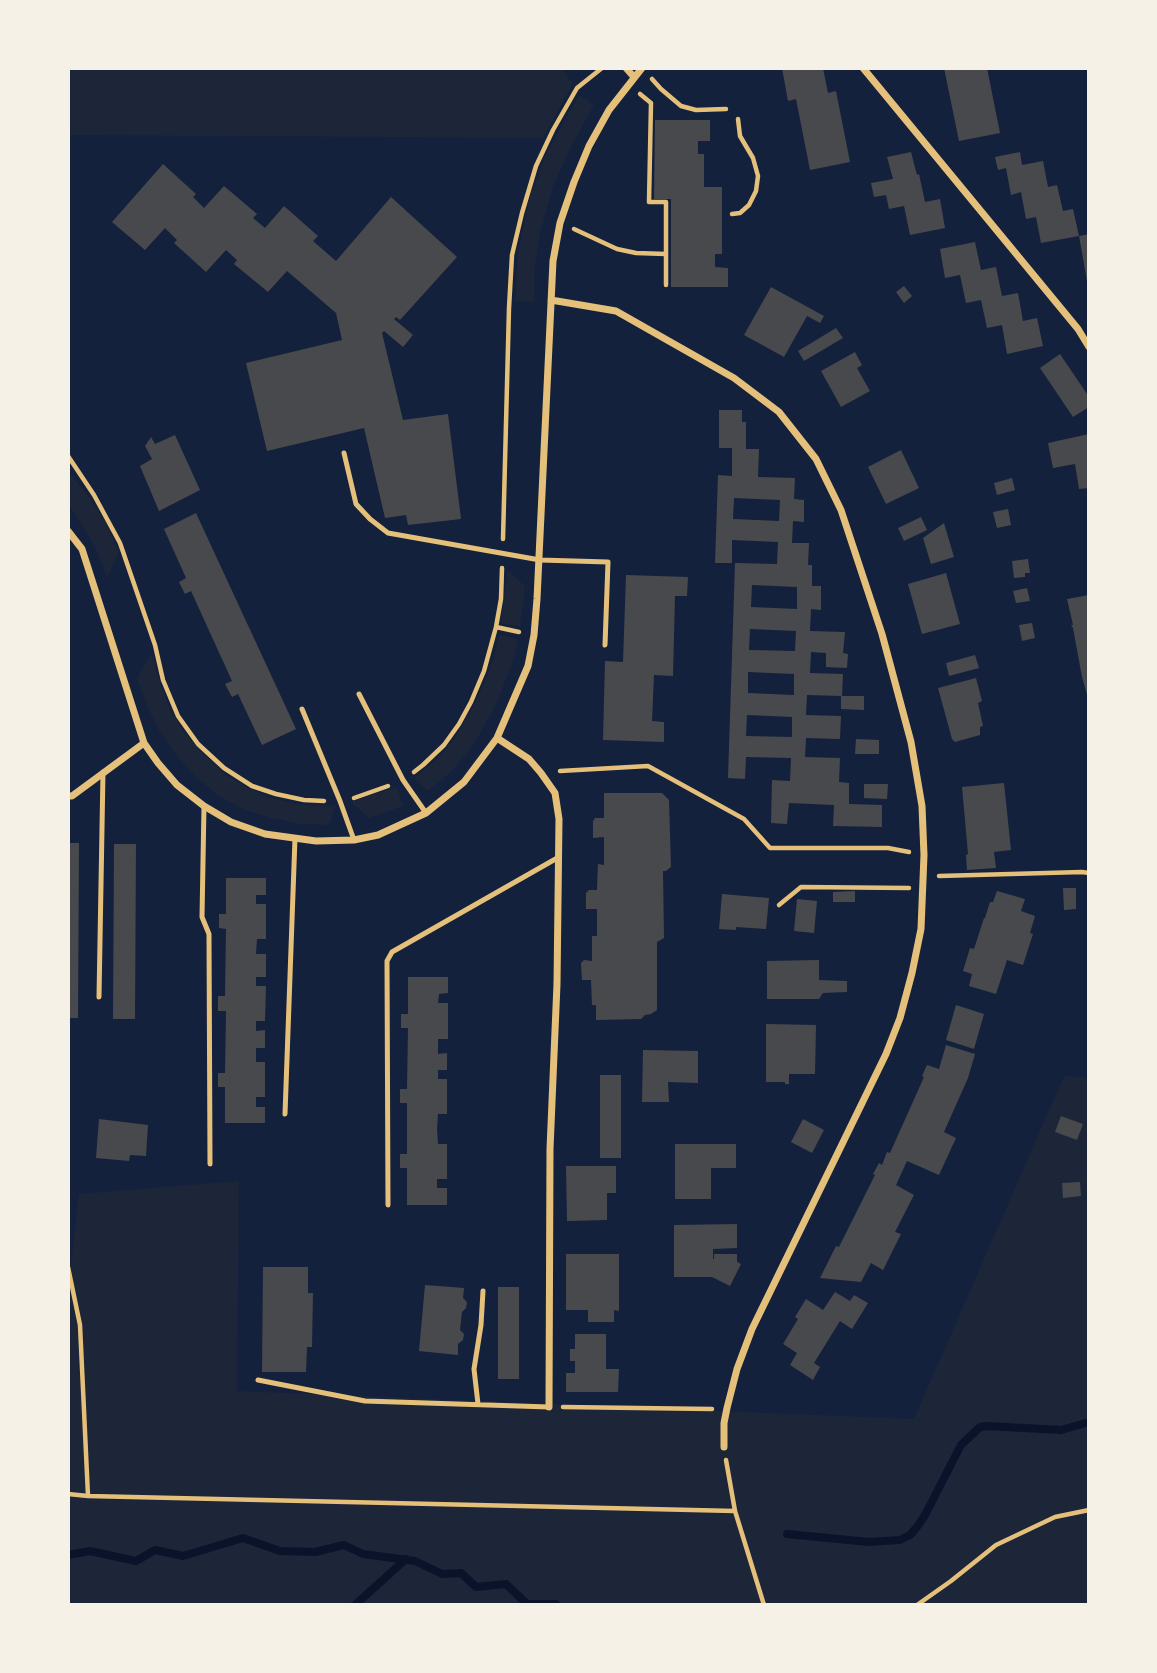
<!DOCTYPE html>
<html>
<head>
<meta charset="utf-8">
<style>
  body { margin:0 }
  #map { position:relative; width:1157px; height:1673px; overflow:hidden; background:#14213d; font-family:"Titillium Web",sans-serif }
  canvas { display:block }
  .frame { position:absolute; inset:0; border:70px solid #f6f1e7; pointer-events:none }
</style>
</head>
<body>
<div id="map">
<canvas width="1157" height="1673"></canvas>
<div class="frame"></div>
</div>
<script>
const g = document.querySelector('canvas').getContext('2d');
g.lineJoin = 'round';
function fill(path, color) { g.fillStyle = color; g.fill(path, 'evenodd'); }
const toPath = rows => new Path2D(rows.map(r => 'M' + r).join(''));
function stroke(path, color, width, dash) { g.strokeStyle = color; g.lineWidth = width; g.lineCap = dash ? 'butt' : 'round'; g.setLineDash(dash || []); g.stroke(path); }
const green = toPath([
  [68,68,562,68,573,84,543,138,68,135],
  [579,95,594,105,571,147,553,186,540,234,535,265,534,302,515,301,518,253,529,200,545,156],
  [68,472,90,498,106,523,119,552,107,577,95,547,68,503],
  [508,570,525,586,520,627,501,623],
  [499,635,518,639,512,664,495,706,474,744,452,771,428,791,414,778,437,759,454,739,471,711,484,683,493,660],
  [152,653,160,684,170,709,184,732,203,754,226,775,246,787,269,797,296,804,315,806,336,805,329,825,300,824,271,818,245,810,219,796,197,778,178,757,160,732,148,708,137,678],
  [397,787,403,806,369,818,351,802],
  [1064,1076,1089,1078,1089,1605,68,1605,68,1289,79,1194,239,1181,237,1391,914,1419]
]);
const stream = toPath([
  [787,1534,869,1542,900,1540,910,1535,917,1527,925,1515,961,1445,980,1427,987,1426,1061,1430,1089,1422],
  [68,1555,90,1551,136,1561,155,1550,183,1556,243,1538,280,1551,315,1552,344,1545,363,1554,415,1561,442,1574,461,1573,476,1587,506,1584,527,1604,556,1604],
  [355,1605,406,1559]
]);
const building = toPath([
  [782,68,823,68,828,93,836,91,850,162,810,170,796,99,788,101],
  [944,68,987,68,1000,133,959,141],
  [655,120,710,120,710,141,698,141,698,154,704,154,704,187,722,187,722,254,715,254,715,267,728,268,728,287,671,287,671,199,654,199],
  [911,152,917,175,919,174,925,202,940,199,945,228,910,235,904,206,889,209,886,195,874,197,871,183,893,179,887,157],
  [1020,152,1022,165,1043,161,1048,187,1057,185,1063,211,1073,209,1079,236,1041,243,1036,217,1026,219,1021,192,1011,195,1006,168,998,170,995,157],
  [163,164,196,194,193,197,204,208,224,186,257,214,253,218,265,228,284,206,318,236,313,241,336,261,391,197,457,257,400,320,396,317,394,319,413,335,403,347,384,331,382,333,403,420,448,414,461,519,408,525,406,515,385,518,364,428,267,451,246,363,342,340,336,313,287,271,268,292,234,264,237,260,226,250,206,272,174,243,177,240,165,228,145,250,112,222],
  [1089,234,1089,281,1087,281,1079,236],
  [975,242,981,270,996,267,1002,296,1018,293,1023,321,1037,318,1043,346,1007,354,1002,325,987,328,981,300,966,303,960,275,945,278,940,249],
  [904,286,912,296,904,303,896,292],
  [771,287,824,316,820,323,807,316,784,357,744,335],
  [836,328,843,338,804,361,798,351],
  [855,352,862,365,857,368,870,391,841,407,821,371],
  [1060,354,1089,397,1089,407,1073,417,1040,368],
  [719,410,742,410,742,422,746,422,746,449,759,449,758,477,795,478,794,499,804,500,804,522,793,521,792,543,809,543,808,565,812,565,812,586,821,586,821,610,811,609,810,631,845,632,843,653,848,654,847,668,826,667,826,653,811,652,810,673,843,674,842,696,864,696,864,710,841,709,841,696,807,695,806,715,841,716,840,739,806,738,805,757,840,758,839,782,849,783,849,804,882,805,882,827,833,826,834,805,789,803,787,824,771,823,772,780,790,781,791,758,746,757,745,779,728,778,735,563,777,564,778,542,732,540,732,563,715,563,718,475,732,476,732,448,719,448],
  [734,498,780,500,779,521,733,519],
  [752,585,797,587,797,609,751,607],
  [750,629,796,631,795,651,749,650],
  [748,672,794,674,794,695,748,693],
  [747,715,792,717,792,737,746,736],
  [1089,434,1089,488,1079,489,1075,464,1053,468,1048,443],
  [175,435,200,490,159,511,140,466,152,459,145,446,151,437,155,444],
  [901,450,919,488,886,504,868,467],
  [1012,478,1015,490,997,495,994,483],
  [1008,509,1011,525,997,528,993,512],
  [196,513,296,729,262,745,238,694,232,697,225,684,232,681,191,591,185,594,179,582,186,578,164,529],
  [921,517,927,530,904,541,898,528],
  [944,523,954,557,931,564,923,538],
  [1028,559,1030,573,1025,573,1025,577,1014,578,1012,561],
  [946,573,960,624,922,634,908,584],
  [626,575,688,577,687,596,675,596,673,676,654,675,652,721,664,722,664,742,603,740,605,661,623,662],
  [1027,588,1030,601,1016,603,1013,591],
  [1089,595,1089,698,1088,698,1082,677,1073,628,1071,625,1073,625,1067,599],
  [1032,623,1035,638,1022,641,1019,625],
  [975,655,979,668,949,676,946,663],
  [976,678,982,701,978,703,983,726,980,727,980,735,955,742,952,739,938,688],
  [856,739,879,740,879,754,855,754],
  [1004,783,1011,850,994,852,996,868,967,870,966,855,968,854,962,787],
  [864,784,888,784,887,799,864,798],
  [604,793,662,793,669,800,671,867,666,871,663,871,664,938,657,942,657,1010,651,1014,645,1015,641,1019,596,1020,596,1005,592,1005,591,980,582,980,581,963,584,960,592,961,592,936,597,936,597,909,586,909,586,893,589,890,597,890,598,864,604,865,604,837,593,838,593,821,595,818,604,818],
  [68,843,79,843,78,1018,68,1018],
  [114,844,136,844,135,1019,113,1019],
  [226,878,266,878,266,895,256,895,256,904,266,904,266,939,257,939,256,954,266,954,266,977,256,977,256,986,266,986,265,1021,256,1021,256,1031,265,1030,265,1048,256,1048,256,1062,265,1062,265,1097,256,1097,256,1107,265,1107,265,1123,225,1123,225,1087,218,1087,218,1073,225,1073,226,1011,218,1011,218,996,225,996,226,929,219,928,219,914,226,914],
  [1063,888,1076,888,1076,909,1064,910],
  [855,891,855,902,833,902,833,892],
  [997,891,1025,899,1021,911,1035,916,1030,933,1033,934,1023,965,1007,960,996,994,969,986,972,974,963,971,970,948,974,949,984,918,985,918,990,902,993,902],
  [722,894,769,898,766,929,736,927,736,930,719,929],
  [797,899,817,901,814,933,794,931],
  [819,960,819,980,847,981,847,992,823,993,819,999,767,999,767,961],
  [408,977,448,977,448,993,439,994,438,1003,448,1003,448,1039,438,1039,438,1054,447,1053,447,1070,438,1070,438,1079,447,1079,447,1114,438,1114,437,1129,438,1144,447,1144,447,1179,437,1179,437,1188,447,1188,447,1205,407,1205,407,1168,400,1168,400,1154,407,1154,407,1103,400,1103,400,1089,407,1089,408,1028,401,1028,401,1014,408,1014],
  [956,1005,984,1014,974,1049,946,1040],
  [766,1024,816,1025,815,1074,789,1074,789,1084,785,1084,785,1082,766,1082],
  [946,1045,975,1054,968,1078,944,1132,956,1138,939,1175,907,1161,896,1185,914,1195,895,1232,901,1234,883,1270,871,1263,861,1282,820,1278,836,1246,839,1247,875,1175,873,1174,879,1163,882,1165,887,1152,890,1153,924,1077,922,1076,927,1065,939,1069],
  [643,1050,698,1051,698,1083,668,1082,669,1102,642,1102],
  [600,1075,621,1075,621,1158,600,1158],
  [1061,1116,1083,1124,1077,1140,1055,1132],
  [99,1119,148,1125,146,1156,130,1155,129,1161,96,1158],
  [803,1119,824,1130,812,1153,791,1142],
  [675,1144,736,1144,736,1168,711,1168,711,1199,675,1199],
  [566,1166,616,1166,616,1193,607,1193,607,1220,567,1221],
  [1080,1182,1081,1196,1063,1198,1062,1183],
  [737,1224,737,1248,713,1249,713,1259,714,1259,714,1254,737,1254,737,1262,741,1264,730,1286,712,1277,674,1277,674,1225],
  [566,1254,619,1254,619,1311,614,1310,614,1322,588,1322,588,1310,566,1310],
  [263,1267,308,1267,308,1293,313,1293,312,1347,307,1347,306,1372,262,1372],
  [425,1285,464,1288,463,1298,467,1302,466,1308,462,1312,460,1330,464,1334,463,1340,458,1344,458,1355,419,1351],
  [498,1287,519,1287,519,1379,498,1379],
  [835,1292,850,1301,854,1295,868,1303,852,1329,840,1321,814,1363,820,1367,813,1380,790,1365,797,1353,783,1344,798,1319,795,1317,806,1299,823,1310],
  [575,1334,606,1334,606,1369,619,1369,618,1392,566,1392,566,1373,575,1373,575,1361,570,1361,570,1349,575,1349]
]);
const path = toPath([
  [652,79,661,89,681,106,696,110,726,109],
  [640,94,651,103,649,202,666,202,666,285],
  [732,214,740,213,749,205,756,191,758,176,753,158,740,136,738,119],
  [574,229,617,249,636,253,666,254],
  [68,456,94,495,120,543,155,645,163,680,178,716,198,744,224,768,252,786,276,794,304,800,324,801],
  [503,539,509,308,512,255,522,213,536,166,553,130,577,88,602,68],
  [496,627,519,632],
  [560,771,648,766,744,819,770,848,888,848,909,852],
  [414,772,423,765,444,745,459,724,471,702,484,671,496,627,501,599,502,568],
  [354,798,388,786],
  [939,876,1082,872,1089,873],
  [779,905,801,887,909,888],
  [68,1267,80,1325,88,1496,68,1494],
  [563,1407,712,1409],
  [726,1460,735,1511,764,1605],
  [88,1496,735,1511],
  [917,1605,951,1581,996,1545,1055,1517,1089,1510]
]);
const service = toPath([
  [344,453,356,504,370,519,388,533,540,560,608,562,605,645],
  [359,694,403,780,426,813],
  [302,709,340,801,354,840],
  [204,806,202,917,209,934,210,1164],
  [99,997,103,772],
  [285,1114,295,838],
  [388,1205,387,961,392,952,559,857],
  [258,1380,365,1401,549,1407],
  [478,1404,474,1369,481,1325,483,1291]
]);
const minor = toPath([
  [626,68,634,77],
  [863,68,1078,329,1089,347],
  [551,300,616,311,734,378,779,412,816,459,841,510,882,634,911,742,922,806,924,855,921,929,912,973,900,1018,886,1054,752,1329,737,1369,727,1408,724,1423,724,1447],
  [68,531,82,549,144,743,158,763,177,785,204,806,231,822,265,834,316,841,354,840,378,835,426,813,464,782,497,738,528,666,534,635,537,599,553,261,560,223,574,182,589,146,609,110,642,68],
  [497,738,529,759,541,773,555,793,559,819,557,984,550,1149,549,1407],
  [68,796,72,796,144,743]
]);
fill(green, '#1d2539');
stroke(stream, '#0b132b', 8);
fill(building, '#48494c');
stroke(path, '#e5c07b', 4.5);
stroke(service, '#e5c07b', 5);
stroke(minor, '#e5c07b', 7);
</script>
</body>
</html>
